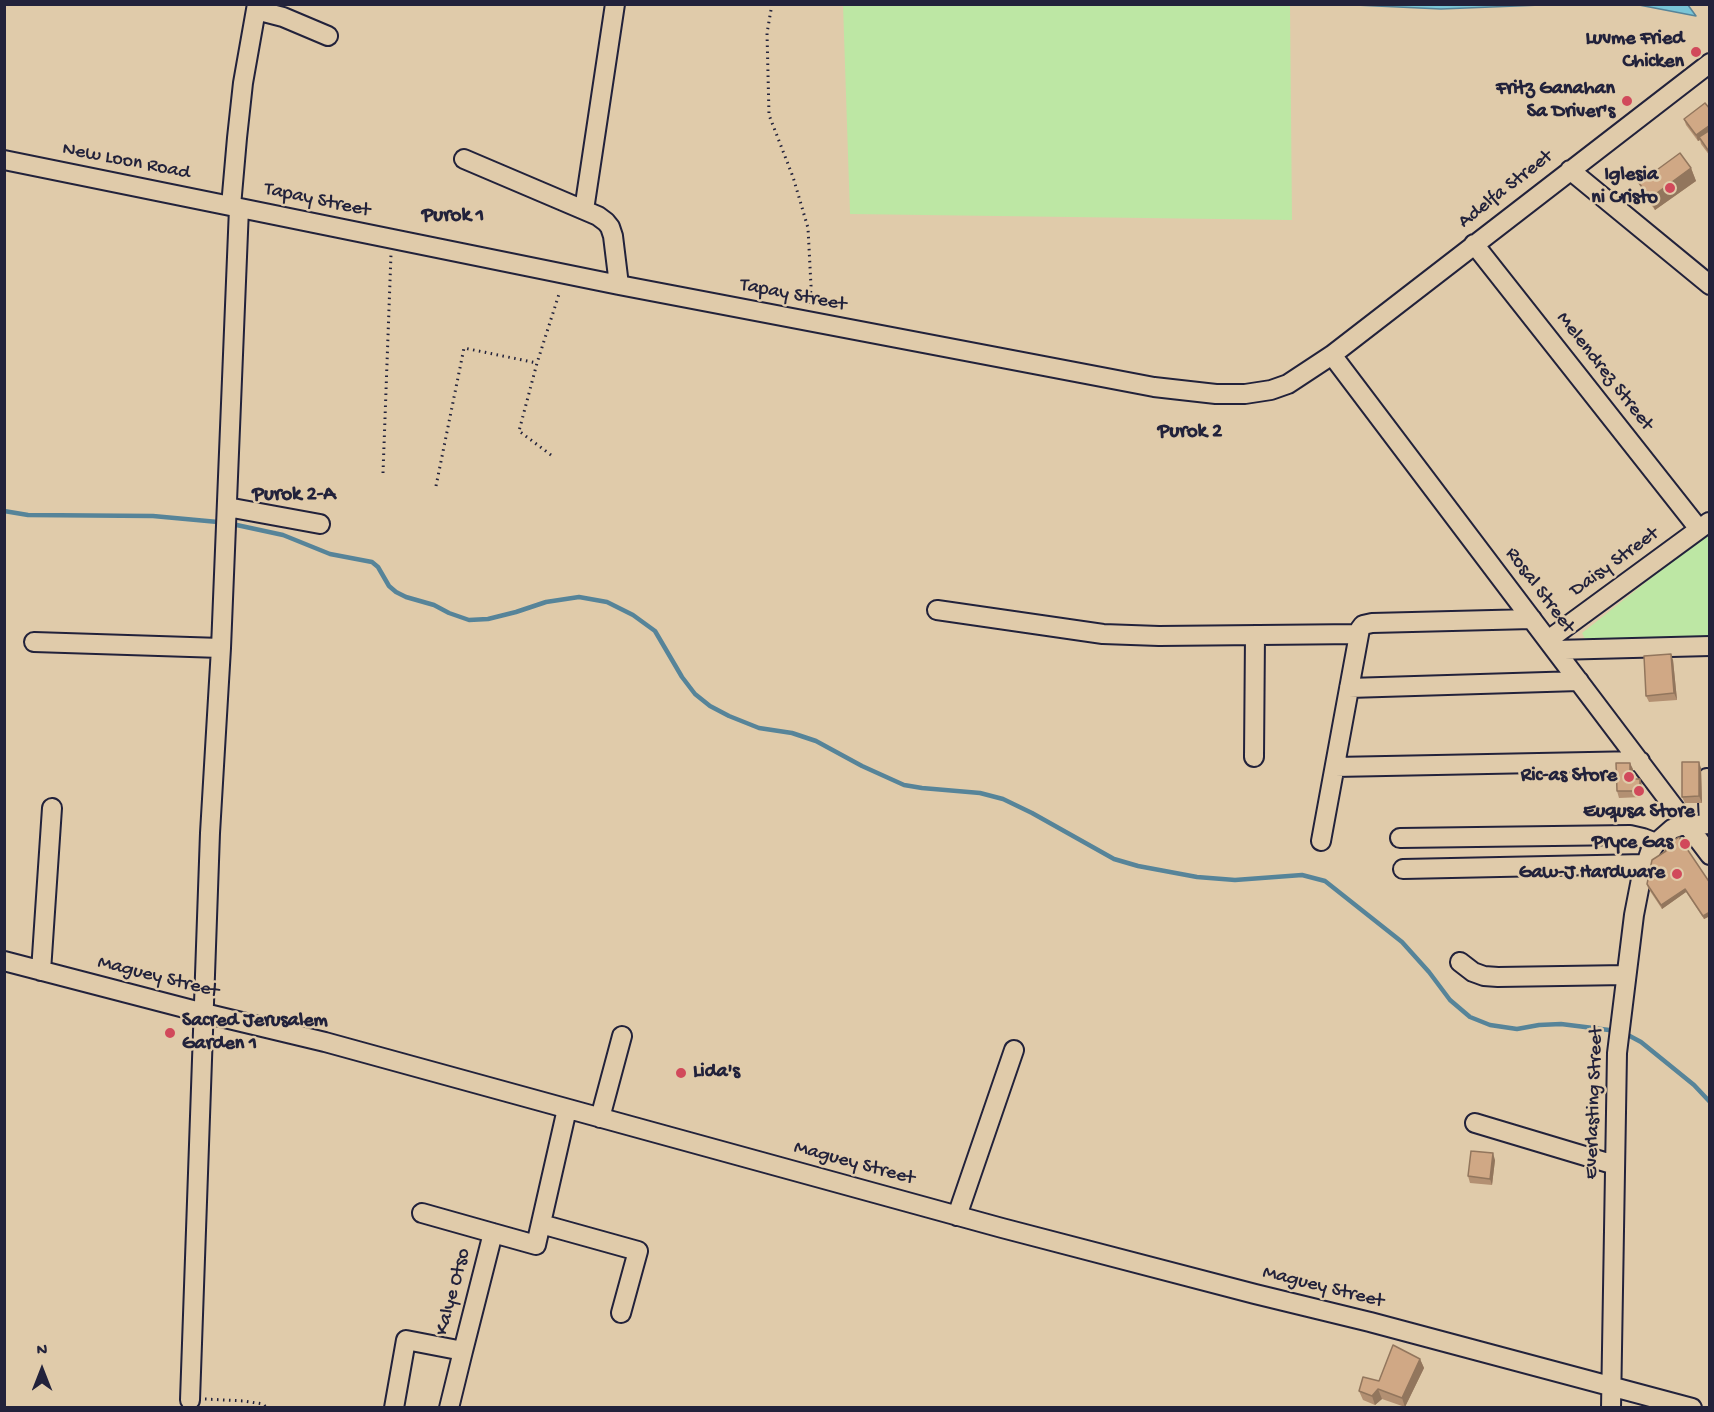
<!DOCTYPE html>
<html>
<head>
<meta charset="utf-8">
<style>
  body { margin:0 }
  #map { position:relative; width:1714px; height:1412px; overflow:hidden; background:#e0cbaa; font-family:"Gochi Hand",sans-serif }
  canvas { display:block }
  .frame { position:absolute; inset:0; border:6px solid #22223b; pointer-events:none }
  .north { position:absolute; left:12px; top:1340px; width:60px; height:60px; -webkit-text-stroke:4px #e0cbaa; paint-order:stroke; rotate:0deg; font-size:16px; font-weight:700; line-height:24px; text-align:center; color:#22223b }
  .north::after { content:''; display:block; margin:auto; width:21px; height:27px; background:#22223b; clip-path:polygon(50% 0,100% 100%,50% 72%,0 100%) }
</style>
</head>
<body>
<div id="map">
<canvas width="1714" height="1412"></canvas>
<div class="frame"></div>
<div class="north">N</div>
</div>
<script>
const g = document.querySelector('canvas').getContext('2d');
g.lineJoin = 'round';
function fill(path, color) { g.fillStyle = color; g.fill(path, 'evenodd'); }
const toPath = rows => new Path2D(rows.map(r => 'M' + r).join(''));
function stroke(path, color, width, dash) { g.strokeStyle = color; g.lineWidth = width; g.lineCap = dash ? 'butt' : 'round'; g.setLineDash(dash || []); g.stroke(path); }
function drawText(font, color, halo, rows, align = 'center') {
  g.font = font + ' "Gochi Hand",sans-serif'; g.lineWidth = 5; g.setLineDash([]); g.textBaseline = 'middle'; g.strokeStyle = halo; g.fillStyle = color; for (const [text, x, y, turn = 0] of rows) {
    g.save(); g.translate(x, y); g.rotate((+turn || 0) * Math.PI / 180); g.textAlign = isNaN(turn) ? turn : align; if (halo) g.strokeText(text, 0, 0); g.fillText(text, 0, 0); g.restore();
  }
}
const green = toPath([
  [843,5,1290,5,1292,220,850,214],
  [1709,532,1709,637,1586,641,1582,633]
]);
const water = toPath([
  [1355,5,1541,5,1441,9,1355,5],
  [1628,5,1688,5,1696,16,1639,5,1628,5]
]);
const stream = toPath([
  [4,511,28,515,153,516,218,522],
  [232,524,283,535,330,554,372,562,378,567,389,586,396,592,406,597,434,605,449,613,469,620,488,619,516,612,546,602,579,597,607,602,633,615,655,631,682,677,695,694,710,706,729,716,759,728,792,733,816,741,862,766,904,785,922,788,980,793,1003,799,1032,813,1114,859,1138,866,1197,877,1235,880,1302,875,1325,881,1402,942,1429,972,1450,1000,1470,1017,1490,1025,1517,1029,1539,1025,1561,1024,1609,1030],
  [1626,1034,1641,1042,1694,1085,1710,1102]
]);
const path = toPath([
  [772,4,767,33,769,115,793,177,808,228,811,286,810,304],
  [551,455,519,431,537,363,560,291],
  [383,473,391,254],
  [436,486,464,348,537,363],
  [205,1399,244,1401,263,1404,267,1408]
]);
const minor = toPath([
  [256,10,283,17,328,36],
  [464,159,598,216,606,222,610,227,613,236,619,285],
  [4,160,619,285,1154,387,1216,394,1245,394,1271,390,1288,384,1332,355,1710,63],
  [1570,170,1710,285],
  [231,206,237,138,243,83,257,4],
  [584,210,615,4],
  [1474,244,1699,529],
  [1332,355,1710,855],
  [227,507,320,524],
  [937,610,1103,634,1159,636,1359,634],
  [1548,640,1709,522],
  [34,642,221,648],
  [1555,650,1710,646],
  [1349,688,1579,681],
  [1254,757,1255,635],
  [1335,767,1640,761],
  [1707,778,1709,824],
  [1400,838,1630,835,1643,838,1656,843],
  [1321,841,1360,629,1363,625,1372,623,1532,619],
  [1403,869,1645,864],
  [4,961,204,1013,325,1042,1002,1228,1255,1294,1370,1322,1692,1408],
  [1460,962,1473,972,1484,976,1498,977,1626,975],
  [41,971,52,808],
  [600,1118,622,1036],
  [1475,1123,1615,1165],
  [422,1213,493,1233],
  [957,1216,1014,1050],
  [541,1224,638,1251,621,1313],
  [190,1400,210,833,221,648,239,208],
  [394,1408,406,1340,463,1351,493,1233,536,1245,567,1109],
  [449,1408,463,1351],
  [1611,1408,1617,1053,1634,915,1641,879,1650,852,1656,843,1672,829,1680,826,1710,824]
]);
const wall = toPath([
  [1710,109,1710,156,1701,144,1700,140,1698,141,1686,125,1684,119],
  [1691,168,1696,181,1655,210,1644,195,1639,183],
  [1673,660,1677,700,1649,702,1646,696],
  [1701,768,1702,803,1685,803,1682,797],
  [1633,769,1633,779,1642,785,1642,797,1619,798,1617,791],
  [1664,847,1710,883,1710,916,1704,919,1686,892,1662,909,1648,888,1647,884,1665,851],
  [1495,1160,1492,1185,1470,1183,1468,1176],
  [1420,1359,1424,1368,1405,1407,1382,1399,1375,1405,1363,1400,1359,1391]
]);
const shadedWall = toPath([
  [1710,125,1710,133,1699,137,1700,140,1698,141,1696,135],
  [1691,168,1696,181,1655,210,1650,198],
  [1671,654,1673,660,1677,700,1674,693],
  [1699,762,1701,768,1702,803,1699,796],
  [1630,763,1633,769,1633,786,1630,779],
  [1640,779,1642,785,1642,797,1640,791],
  [1685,889,1686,892,1662,909,1661,905],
  [1710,912,1710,916,1704,919,1703,916],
  [1493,1153,1495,1160,1492,1185,1490,1179],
  [1420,1359,1424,1368,1405,1407,1402,1398],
  [1378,1389,1382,1399,1375,1405,1372,1396]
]);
const building = toPath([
  [1705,103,1710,109,1710,125,1696,135,1684,119,1705,103],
  [1710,130,1710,153,1699,137,1710,130],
  [1680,153,1691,168,1650,198,1639,183,1680,153],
  [1671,654,1674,693,1646,696,1644,656,1671,654],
  [1682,762,1699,762,1699,796,1682,797,1682,762],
  [1616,763,1630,763,1630,779,1640,779,1640,791,1617,791,1616,763],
  [1679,837,1710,883,1710,912,1703,916,1685,889,1661,905,1647,884,1652,860,1666,851,1664,847,1679,837],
  [1471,1151,1493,1153,1490,1179,1468,1176,1471,1151],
  [1393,1345,1420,1359,1402,1398,1378,1389,1372,1396,1359,1391,1363,1377,1379,1381,1393,1345]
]);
const markers = [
  [1696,52,6,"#d1495b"],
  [1627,101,6,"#d1495b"],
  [1670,188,6,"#d1495b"],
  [1629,777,6,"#d1495b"],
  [1639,791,6,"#d1495b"],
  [1685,844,6,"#d1495b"],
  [1677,874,6,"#d1495b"],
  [170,1033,6,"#d1495b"],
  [681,1073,6,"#d1495b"]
];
const poiNames = [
  ["Luvme Fried",1684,40],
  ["Chicken",1684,63],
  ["Fritz Ganahan",1615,90],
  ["Sa Driver's",1615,113],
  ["Iglesia",1658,176],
  ["ni Cristo",1658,199],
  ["Ric-as Store",1617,777],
  ["Euqusa Store",1639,813,"center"],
  ["Pryce Gas",1673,844],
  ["Gaw-J Hardware",1665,874],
  ["Sacred Jerusalem",182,1022,"left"],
  ["Garden 1",182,1045,"left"],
  ["Lida's",693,1073,"left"]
];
const streetNames = [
  ["New Loon Road",126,162,11],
  ["Adelfa Street",1506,190,-38],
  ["Tapay Street",317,201,12],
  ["Tapay Street",793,296,11],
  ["Melendrez Street",1604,372,52],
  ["Daisy Street",1615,563,-36],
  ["Rosal Street",1539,591,53],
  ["Maguey Street",158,978,14],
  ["Everlasting Street",1595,1103,-88],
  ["Maguey Street",854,1164,15],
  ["Maguey Street",1323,1288,14],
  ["Kalye Otso",454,1292,-75]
];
const neighbourhoodNames = [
  ["Purok 1",453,217],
  ["Purok 2",1190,433],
  ["Purok 2-A",294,496]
];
fill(green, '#bde7a4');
fill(water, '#79c5d7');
stroke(water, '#568499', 1.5);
stroke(stream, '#568499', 4.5);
stroke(minor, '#22223b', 22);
stroke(path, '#22223b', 3, [1.5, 4.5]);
stroke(minor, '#e0cbaa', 18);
fill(wall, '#b39072');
fill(shadedWall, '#92765d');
fill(building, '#d0a885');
stroke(building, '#92765d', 1.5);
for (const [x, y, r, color] of markers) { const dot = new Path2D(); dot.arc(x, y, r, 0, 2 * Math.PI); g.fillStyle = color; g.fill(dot); stroke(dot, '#e0cbaa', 2); }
drawText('bold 20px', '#22223b', '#e0cbaa', poiNames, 'right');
drawText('20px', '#22223b', '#e0cbaa', streetNames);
drawText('bold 21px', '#22223b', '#e0cbaa', neighbourhoodNames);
</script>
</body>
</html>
